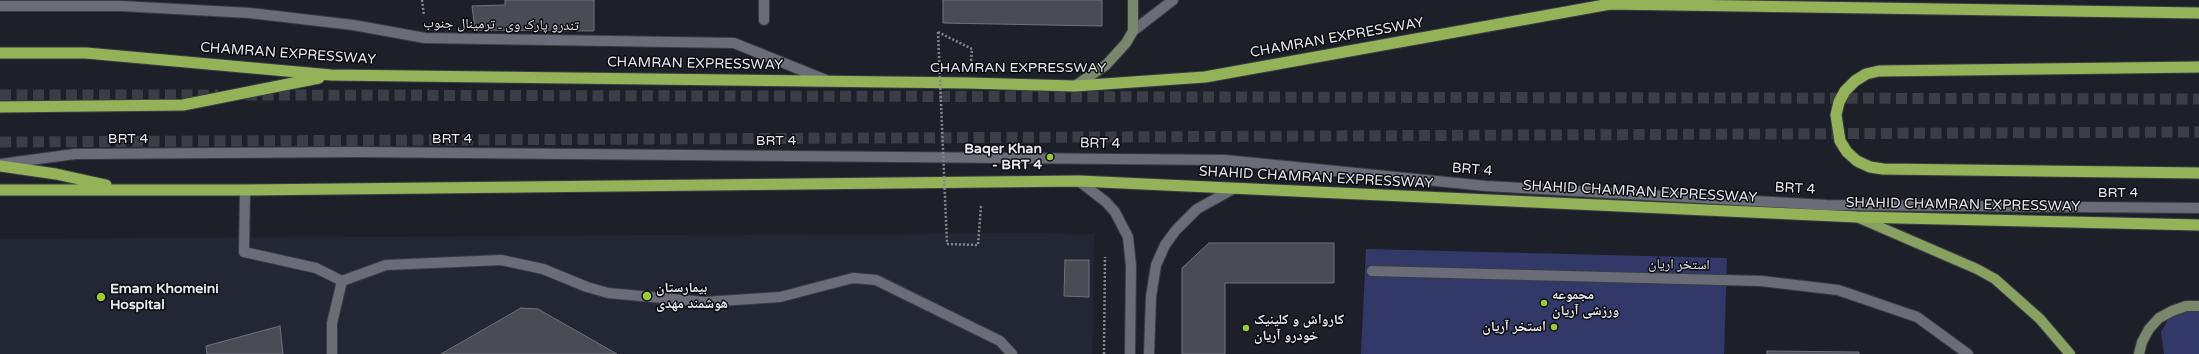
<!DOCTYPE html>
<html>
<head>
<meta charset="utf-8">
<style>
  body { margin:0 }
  canvas { display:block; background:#1e2029 }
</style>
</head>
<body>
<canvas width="2199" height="354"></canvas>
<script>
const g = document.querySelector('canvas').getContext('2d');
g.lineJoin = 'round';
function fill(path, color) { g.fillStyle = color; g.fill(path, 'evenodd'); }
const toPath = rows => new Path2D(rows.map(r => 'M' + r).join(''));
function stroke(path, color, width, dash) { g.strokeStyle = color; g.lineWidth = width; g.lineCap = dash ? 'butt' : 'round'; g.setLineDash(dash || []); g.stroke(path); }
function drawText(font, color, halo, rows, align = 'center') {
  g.font = font + ' "Varela Round","Noto Naskh Arabic",sans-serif'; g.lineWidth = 3; g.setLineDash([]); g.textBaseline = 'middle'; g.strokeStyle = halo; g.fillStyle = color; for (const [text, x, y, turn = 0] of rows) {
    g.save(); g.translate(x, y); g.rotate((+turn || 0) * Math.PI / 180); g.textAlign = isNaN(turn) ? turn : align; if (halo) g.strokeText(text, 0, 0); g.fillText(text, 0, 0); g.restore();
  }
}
const built = toPath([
  [1029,233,1094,234,1092,354,0,354,0,239]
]);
const green = toPath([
  [1366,249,1727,258,1724,354,1361,354],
  [2199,309,2199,354,2164,354,2161,332,2170,316,2184,311]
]);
const building = toPath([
  [505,0,594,0,594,31,475,30,472,6,505,5,505,0],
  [943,0,1102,0,1102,26,943,23,943,0],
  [1209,243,1334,243,1334,283,1225,283,1225,354,1182,354,1182,268,1209,243],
  [1065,260,1089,260,1089,297,1064,296,1065,260],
  [521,308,538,309,617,354,441,354,521,308],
  [280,326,283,354,207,354,206,346,280,326],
  [1767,351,1859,352,1859,354,1767,354,1767,351]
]);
const trunkTunnel = toPath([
  [0,95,218,95],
  [246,95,2199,99],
  [0,142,2199,132]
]);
const path = toPath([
  [422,0,424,16],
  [938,32,972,49,971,61],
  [947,244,978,245,981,206],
  [1104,354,1105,257]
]);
const service = toPath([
  [0,6,121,6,250,13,353,25,425,38,734,43,826,80],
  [0,164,75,154,357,152,1225,160,1486,186,1826,205,2199,208],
  [245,190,244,252,316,268,342,281,386,265,501,260,543,269,587,287,608,293,705,302,780,297,853,278,876,280,1000,341,1012,354],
  [1372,271,1761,281,1838,290,1917,317,1968,354],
  [332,354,332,323,342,281]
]);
const minor = toPath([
  [764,20,764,0],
  [1133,31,1173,0]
]);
const tertiary = toPath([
  [1079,181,1106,202,1115,212,1128,237,1131,266,1130,354],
  [1149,354,1151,297,1156,265,1165,245,1176,230,1197,209,1233,189]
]);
const secondary = toPath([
  [1075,86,1106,65,1126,43,1133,31,1133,0],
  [2139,354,2142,342,2149,329,2159,318,2172,311,2186,306,2199,306]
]);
const primary = toPath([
  [1859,218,1977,269,1995,279,2040,319,2070,354]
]);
const trunk = toPath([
  [0,53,86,53,331,75,968,83,1075,86,1205,77,1610,4,2199,13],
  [2199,67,1879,71,1866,74,1855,81,1845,91,1839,102,1836,115,1840,141,1847,152,1857,161,1870,167,1883,169,2199,173],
  [0,107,183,105,319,78],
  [0,166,56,174,106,185],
  [0,190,245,190,1079,181,1857,217,2199,225]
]);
const pathBridge = toPath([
  [938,32,947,244]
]);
const markers = [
  [1050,157,4,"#9eca2f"],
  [647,296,5,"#9eca2f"],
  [101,297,5,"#9eca2f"],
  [1544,303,4,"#9eca2f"],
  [1554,327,4,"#9eca2f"],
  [1246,328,4,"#9eca2f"]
];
const streetNames = [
  ["تندرو پارک وی ـ ترمینال جنوب",501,25,1],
  ["CHAMRAN EXPRESSWAY",1337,38,-10],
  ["CHAMRAN EXPRESSWAY",288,54,4],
  ["CHAMRAN EXPRESSWAY",695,64,1],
  ["CHAMRAN EXPRESSWAY",1018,68],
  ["BRT 4",128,139],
  ["BRT 4",452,139],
  ["BRT 4",776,141],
  ["BRT 4",1100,144,1],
  ["BRT 4",1472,170,5],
  ["SHAHID CHAMRAN EXPRESSWAY",1316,178,3],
  ["BRT 4",1795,189,3],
  ["SHAHID CHAMRAN EXPRESSWAY",1640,192,3],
  ["BRT 4",2118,193],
  ["SHAHID CHAMRAN EXPRESSWAY",1963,205,1],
  ["استخر اریان",1679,265,1]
];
const poiNames = [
  ["Baqer Khan",1042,149,"right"],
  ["- BRT 4",1042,165,"right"],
  ["بیمارستان",656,288],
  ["هوشمند مهدی",656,304],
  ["Emam Khomeini",110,289],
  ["Hospital",110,305],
  ["مجموعه",1552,295],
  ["ورزشی آریان",1552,311],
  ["کارواش و کلینیک",1254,320],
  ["خودرو آریان",1254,336],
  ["استخر آریان",1546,327,"right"]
];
fill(built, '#232635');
fill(green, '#323868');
fill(building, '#494b55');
stroke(building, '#70727d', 1);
stroke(trunkTunnel, '#3c3e47', 11, [11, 5.5]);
stroke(service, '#3a3c43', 12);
stroke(minor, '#3a3c43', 12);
stroke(tertiary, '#3a3c43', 12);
stroke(secondary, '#3a3c43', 12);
stroke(primary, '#3a3c43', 12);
stroke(trunk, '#3a3c43', 13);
stroke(path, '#85878e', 2.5, [2, 2]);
stroke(service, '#6a6d78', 10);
stroke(minor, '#6a6d78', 10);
stroke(tertiary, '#6a6d78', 10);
stroke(secondary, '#7a876c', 10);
stroke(primary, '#89a160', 10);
stroke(trunk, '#94b258', 11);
stroke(pathBridge, '#85878e', 2.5, [2, 2]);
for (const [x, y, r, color] of markers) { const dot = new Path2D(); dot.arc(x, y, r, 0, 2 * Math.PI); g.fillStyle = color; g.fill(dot); stroke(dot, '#090a0e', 1.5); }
drawText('14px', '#e9ebf1', '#090a0e', streetNames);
drawText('bold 14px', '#e9ebf1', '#090a0e', poiNames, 'left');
</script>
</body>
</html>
